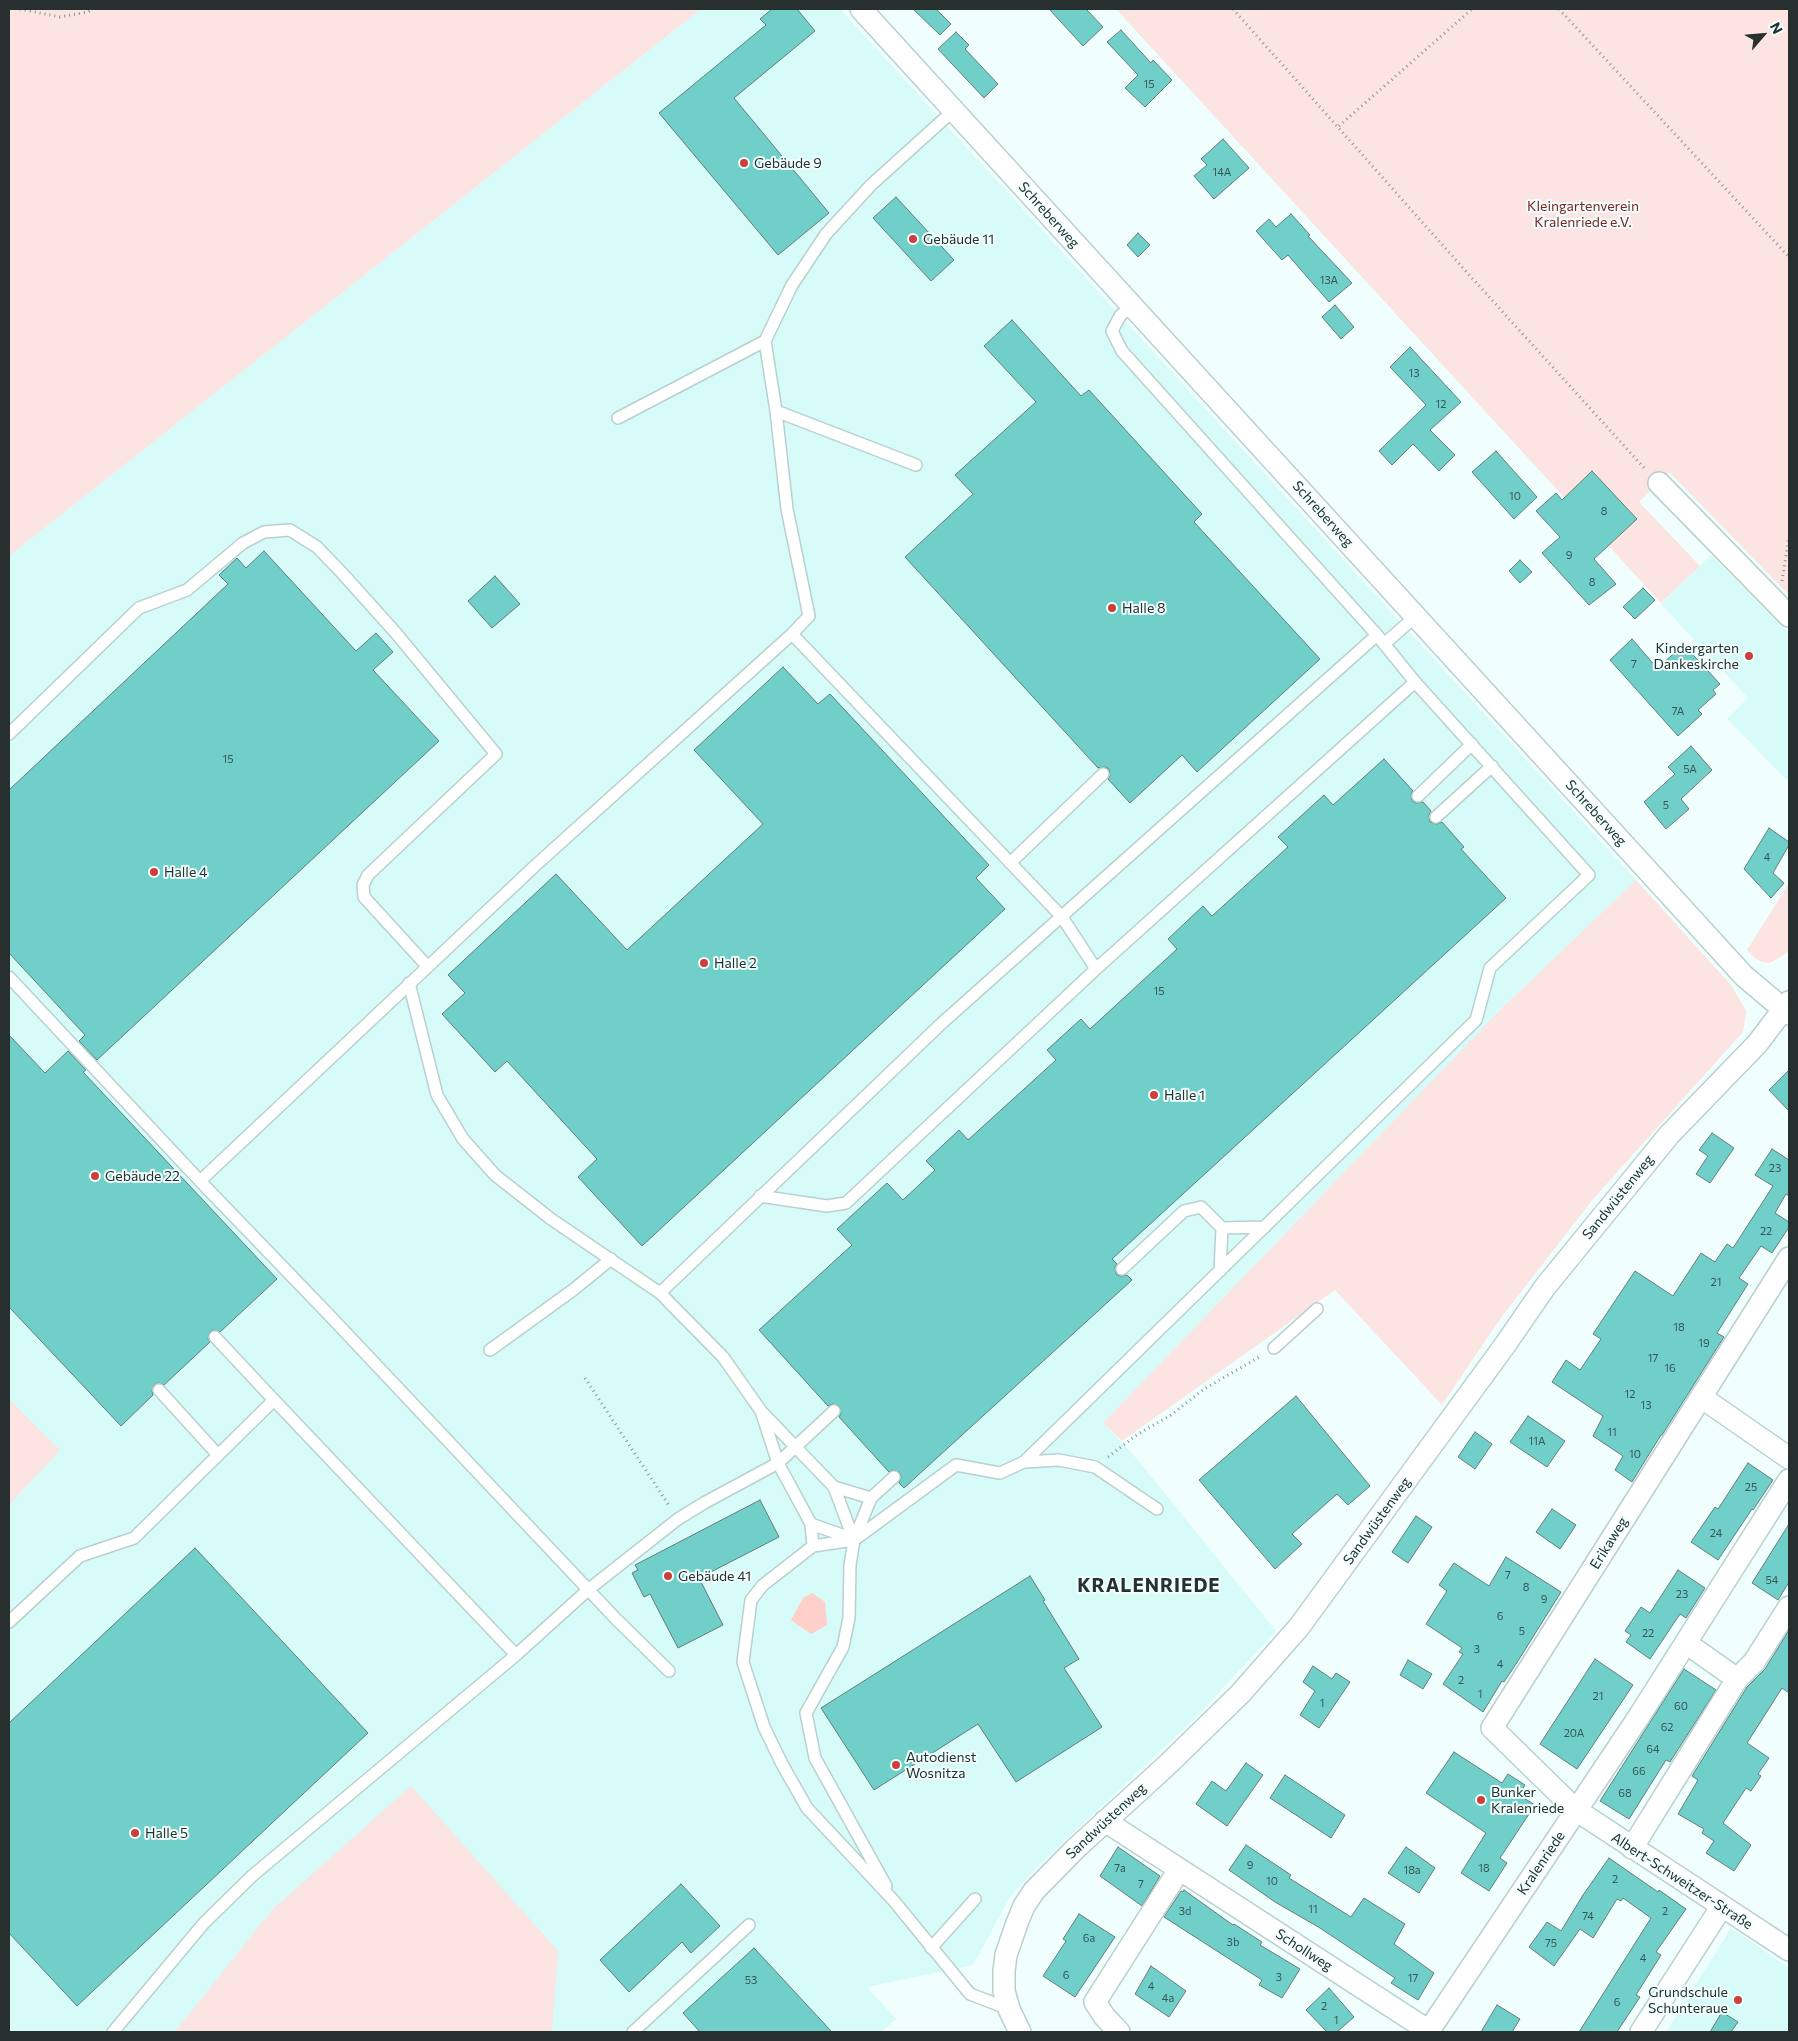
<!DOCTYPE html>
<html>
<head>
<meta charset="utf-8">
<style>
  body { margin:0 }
  #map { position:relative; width:1798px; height:2041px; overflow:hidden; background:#f0fffd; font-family:Commissioner,sans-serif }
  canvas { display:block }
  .frame { position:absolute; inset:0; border:10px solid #27302f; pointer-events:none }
  .north { position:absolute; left:1738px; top:10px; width:50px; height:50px; -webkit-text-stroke:4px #f0fffd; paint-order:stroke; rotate:63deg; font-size:14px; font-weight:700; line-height:20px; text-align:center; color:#27302f }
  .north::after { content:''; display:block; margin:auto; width:18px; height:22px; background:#27302f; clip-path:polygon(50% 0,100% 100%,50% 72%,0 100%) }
</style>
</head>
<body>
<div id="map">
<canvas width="1798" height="2041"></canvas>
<div class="frame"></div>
<div class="north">N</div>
</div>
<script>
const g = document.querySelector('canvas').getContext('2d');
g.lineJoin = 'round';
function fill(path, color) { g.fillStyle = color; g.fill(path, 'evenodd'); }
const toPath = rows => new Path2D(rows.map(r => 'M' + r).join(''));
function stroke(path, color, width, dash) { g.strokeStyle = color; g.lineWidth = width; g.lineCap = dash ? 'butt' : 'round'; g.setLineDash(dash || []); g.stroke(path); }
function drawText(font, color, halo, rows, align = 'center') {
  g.font = font + ' Commissioner,sans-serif'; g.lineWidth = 4; g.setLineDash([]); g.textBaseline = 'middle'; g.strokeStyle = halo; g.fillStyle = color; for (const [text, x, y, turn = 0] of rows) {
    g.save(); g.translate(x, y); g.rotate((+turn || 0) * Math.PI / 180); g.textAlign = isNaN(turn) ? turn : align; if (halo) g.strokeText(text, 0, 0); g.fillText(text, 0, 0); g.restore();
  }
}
const built = toPath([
  [701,9,840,9,1636,880,1502,1008,1103,1423,1137,1459,1276,1631,1193,1720,1037,1867,1010,1897,973,1965,867,1987,896,2019,881,2032,9,2032,9,1505,59,1450,9,1399,9,556],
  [1711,555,1789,633,1789,782,1727,719,1748,698,1661,604],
  [1731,1928,1789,1968,1789,2032,1666,2032]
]);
const green = toPath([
  [9,9,701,9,9,556],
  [1116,9,1789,9,1789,595,1669,472,1639,502,1700,566,1661,603],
  [1636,880,1731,985,1746,1011,1743,1032,1594,1198,1500,1319,1442,1405,1335,1290,1122,1441,1103,1423,1502,1008],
  [1789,883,1789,952,1770,963,1762,962,1755,958,1747,950],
  [9,1399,60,1450,9,1505],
  [411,1786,558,1951,552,2032,175,2032,272,1910]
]);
const water = toPath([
  [812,1593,825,1602,827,1625,811,1634,791,1620,803,1598]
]);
const building = toPath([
  [772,9,797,9,815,31,734,98,829,213,778,255,659,113,766,25,760,19,772,9],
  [913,9,936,9,951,24,940,35,913,9],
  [1049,9,1086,9,1103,27,1083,46,1049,9],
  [1121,30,1151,63,1153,60,1172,80,1145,107,1125,88,1138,75,1107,42,1121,30],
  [956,32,969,45,965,49,998,84,984,98,938,49,956,32],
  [1223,139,1249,168,1214,199,1194,176,1207,165,1201,159,1223,139],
  [896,197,954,260,931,281,873,218,896,197],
  [1291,214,1310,235,1308,236,1352,283,1329,302,1288,255,1282,260,1256,231,1269,219,1276,227,1291,214],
  [1138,233,1150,245,1138,257,1127,245,1138,233],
  [1335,305,1354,327,1341,339,1322,317,1335,305],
  [1012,320,1081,396,1089,390,1202,514,1194,522,1320,659,1197,772,1182,755,1130,803,1108,779,1110,776,1109,769,1105,767,1098,768,905,557,973,494,955,475,1036,402,984,346,1012,320],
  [1410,347,1461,402,1430,430,1455,455,1439,471,1413,444,1392,465,1379,451,1426,405,1390,367,1410,347],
  [1496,451,1537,497,1514,519,1472,472,1496,451],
  [1592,471,1637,519,1594,559,1616,584,1589,605,1542,553,1560,537,1536,511,1556,493,1562,500,1592,471],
  [264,551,356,651,376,633,393,652,373,670,439,741,97,1060,79,1041,85,1035,9,953,9,790,228,584,219,575,237,558,246,568,264,551],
  [1520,560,1532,572,1520,583,1509,571,1520,560],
  [495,576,520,604,492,628,468,601,495,576],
  [1643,588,1655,600,1635,619,1623,607,1643,588],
  [1632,639,1657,668,1684,645,1720,684,1713,690,1716,694,1698,710,1702,714,1678,736,1610,660,1632,639],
  [783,667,818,704,830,694,989,865,976,878,1005,909,642,1246,578,1177,597,1159,507,1061,495,1072,442,1014,465,993,448,975,556,874,627,950,763,824,694,750,783,667],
  [1691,746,1712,770,1681,799,1689,809,1666,829,1644,802,1675,774,1668,767,1691,746],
  [1384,759,1413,791,1411,794,1412,801,1416,803,1423,802,1431,811,1429,815,1430,822,1437,824,1442,822,1464,847,1461,849,1506,898,1112,1259,1117,1264,1115,1267,1116,1274,1120,1276,1127,1275,1132,1280,904,1488,899,1483,901,1476,899,1472,893,1470,889,1472,839,1417,841,1413,839,1406,833,1404,828,1406,759,1330,852,1245,837,1229,887,1183,903,1200,935,1170,926,1161,959,1130,968,1140,1056,1060,1047,1050,1081,1019,1090,1029,1177,949,1168,939,1203,906,1212,916,1288,847,1278,837,1324,795,1333,805,1384,759],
  [1769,828,1789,842,1789,845,1773,873,1784,883,1771,898,1744,869,1769,828],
  [9,1035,45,1073,68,1051,86,1070,83,1072,277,1279,220,1332,214,1330,210,1332,208,1338,210,1342,164,1385,158,1383,154,1385,152,1391,153,1395,121,1426,9,1307,9,1035],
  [1789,1070,1789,1111,1769,1090,1789,1070],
  [1712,1133,1734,1148,1710,1183,1696,1174,1708,1156,1699,1150,1712,1133],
  [1772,1149,1789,1160,1789,1196,1786,1194,1775,1213,1789,1222,1789,1227,1772,1253,1761,1246,1739,1278,1748,1284,1717,1333,1724,1337,1662,1435,1661,1435,1632,1482,1615,1470,1623,1456,1593,1436,1603,1416,1552,1382,1566,1360,1580,1370,1601,1339,1593,1334,1635,1271,1673,1296,1701,1253,1715,1262,1727,1244,1733,1248,1773,1186,1755,1175,1772,1149],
  [1296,1396,1370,1486,1348,1505,1337,1494,1292,1534,1302,1544,1275,1569,1199,1480,1296,1396],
  [1528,1416,1565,1441,1547,1467,1510,1442,1528,1416],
  [1475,1432,1492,1444,1475,1469,1458,1457,1475,1432],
  [1748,1463,1773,1480,1753,1510,1752,1509,1718,1560,1691,1542,1715,1507,1718,1509,1748,1463],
  [760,1500,779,1537,699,1578,723,1625,678,1648,650,1594,644,1597,632,1573,638,1570,635,1565,760,1500],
  [1552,1509,1576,1525,1560,1549,1536,1532,1552,1509],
  [1416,1516,1432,1527,1408,1563,1392,1552,1416,1516],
  [1789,1524,1789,1582,1778,1600,1752,1583,1789,1524],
  [195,1548,368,1733,77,2006,9,1933,9,1723,195,1548],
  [1506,1557,1561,1592,1518,1661,1504,1682,1502,1681,1483,1712,1443,1684,1463,1654,1459,1652,1462,1648,1426,1624,1447,1591,1439,1585,1454,1563,1489,1586,1506,1557],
  [1678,1570,1705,1588,1686,1618,1680,1614,1650,1659,1626,1642,1631,1635,1625,1631,1641,1607,1650,1613,1678,1570],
  [1030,1576,1045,1600,1043,1601,1079,1659,1064,1668,1102,1727,1016,1782,978,1724,874,1790,821,1708,1030,1576],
  [1789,1630,1789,1693,1782,1688,1747,1743,1769,1758,1758,1774,1761,1776,1751,1791,1746,1788,1723,1823,1751,1845,1734,1871,1706,1853,1714,1841,1702,1833,1704,1829,1678,1814,1698,1780,1692,1776,1747,1687,1765,1669,1789,1630],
  [1595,1659,1633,1685,1577,1769,1540,1744,1595,1659],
  [1408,1660,1432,1674,1423,1689,1400,1675,1408,1660],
  [1313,1666,1332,1679,1336,1673,1350,1682,1319,1728,1300,1715,1315,1691,1303,1682,1313,1666],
  [1684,1669,1716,1690,1670,1762,1666,1760,1629,1819,1600,1801,1684,1669],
  [1454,1752,1502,1783,1508,1774,1525,1785,1519,1795,1535,1805,1500,1858,1507,1863,1489,1891,1461,1873,1486,1833,1426,1793,1454,1752],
  [1246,1763,1263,1775,1227,1826,1196,1804,1212,1781,1226,1791,1246,1763],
  [1285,1775,1345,1815,1331,1838,1270,1798,1285,1775],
  [1246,1845,1291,1875,1289,1878,1351,1917,1364,1898,1405,1924,1394,1944,1434,1973,1418,2000,1391,1983,1395,1978,1320,1928,1275,1902,1229,1870,1246,1845],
  [1118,1847,1160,1876,1142,1906,1100,1876,1118,1847],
  [1406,1847,1435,1868,1419,1893,1388,1873,1406,1847],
  [1609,1858,1658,1892,1659,1890,1686,1909,1656,1952,1661,1955,1636,1995,1640,1997,1617,2032,1579,2032,1651,1918,1623,1898,1621,1901,1617,1899,1593,1938,1580,1929,1554,1966,1529,1947,1547,1922,1561,1931,1583,1895,1609,1858],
  [681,1884,720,1926,691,1953,682,1942,629,1992,600,1960,681,1884],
  [1184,1890,1233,1925,1234,1924,1262,1942,1260,1945,1300,1969,1282,1998,1259,1985,1262,1980,1164,1917,1181,1891,1183,1892,1184,1890],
  [1079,1914,1115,1937,1075,1997,1043,1976,1066,1941,1063,1939,1079,1914],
  [754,1948,832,2032,700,2032,683,2013,754,1948],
  [1151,1966,1186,1991,1169,2017,1135,1994,1151,1966],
  [1329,1988,1354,2017,1337,2032,1327,2032,1306,2010,1329,1988],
  [1497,2005,1520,2019,1512,2032,1481,2032,1497,2005],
  [1722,2012,1738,2022,1731,2032,1710,2032,1722,2012]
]);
const path = toPath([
  [20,9,60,17,88,12,93,9],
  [1233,9,1462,267,1646,470],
  [1559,9,1789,257],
  [1339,126,1472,9],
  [1782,581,1789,537],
  [585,1378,670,1507],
  [1108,1457,1138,1434,1171,1415,1204,1389,1261,1356]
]);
const service = toPath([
  [618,418,765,341],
  [916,465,776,411,765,341,792,285,826,234,871,185,954,110],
  [792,634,1062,917,1096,969],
  [1384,644,1416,616],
  [9,734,139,608,187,590,243,543,264,532,290,530,317,547,342,573,395,632,496,754,368,875,363,885,364,897,427,966],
  [1418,796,1472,744],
  [1436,817,1492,766],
  [1010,863,1103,774],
  [9,977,200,1181,331,1317,616,1619,669,1671],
  [409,983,437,1095,463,1139,495,1175,551,1219,660,1293,723,1357,761,1411,834,1487,854,1540],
  [200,1181,537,864,792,634,809,616,787,509,776,411],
  [760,1196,827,1206,846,1203,1096,969,1415,682],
  [1222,1228,1265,1227],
  [1122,1269,1184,1211,1201,1207,1222,1228,1220,1271],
  [660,1293,942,1023,1377,635,1122,351,1112,331,1120,316,1132,305],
  [215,1337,274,1400],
  [1274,1348,1317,1309],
  [490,1350,573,1290,611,1259],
  [159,1390,218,1455],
  [761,1411,778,1463,811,1524,813,1546,763,1585,751,1600,743,1662,764,1727,782,1764,807,1808,894,1901,970,1994,1009,2009],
  [1024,1462,1059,1460,1095,1467,1157,1509],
  [834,1487,871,1498],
  [811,1524,853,1539],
  [813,1546,854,1540,956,1465,1000,1473,1024,1462,1476,1020,1490,968,1589,875,1415,682,1377,635],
  [9,1622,80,1556,134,1538,274,1400,516,1655],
  [886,1886,815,1758,806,1713,843,1647,849,1618,850,1565,854,1540,871,1498,894,1477],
  [931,1948,975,1899],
  [113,2032,204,1923,252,1876,516,1655,589,1589,678,1519,704,1503,778,1463,834,1411],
  [633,2032,749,1925]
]);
const minor = toPath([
  [861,9,1744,976,1789,1014],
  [1659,483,1789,616],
  [1789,1258,1492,1728,1576,1810,1789,1950],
  [1701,1397,1789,1458],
  [1686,1643,1737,1679],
  [1105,1821,1429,2031],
  [1632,1848,1737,1679,1754,1662,1789,1607],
  [1020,2032,1009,2009,1004,1991,1004,1971,1006,1955,1017,1923,1024,1906,1034,1891,1074,1850,1165,1767,1240,1694,1299,1627,1505,1345,1545,1287,1669,1135,1757,1044,1789,1002],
  [1119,2032,1104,2016,1095,2002,1179,1870],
  [1428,2032,1638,1718,1789,1480],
  [1641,2032,1722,1906]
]);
const markers = [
  [744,163,5,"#cd3e3c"],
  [913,239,5,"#cd3e3c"],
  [1112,608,5,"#cd3e3c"],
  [1749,656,5,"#cd3e3c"],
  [154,872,5,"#cd3e3c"],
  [704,963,5,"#cd3e3c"],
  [1154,1095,5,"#cd3e3c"],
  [95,1176,5,"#cd3e3c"],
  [668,1576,5,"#cd3e3c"],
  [896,1765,5,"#cd3e3c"],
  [1481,1800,5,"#cd3e3c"],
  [135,1833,5,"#cd3e3c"],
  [1738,2000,5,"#cd3e3c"]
];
const numberNames = [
  ["15",1149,84],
  ["14A",1222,172],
  ["13A",1329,280],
  ["13",1414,373],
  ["12",1441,404],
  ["10",1515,496],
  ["8",1604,511],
  ["9",1569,555],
  ["8",1592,582],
  ["7",1634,664],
  ["7A",1678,711],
  ["15",228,759],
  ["5A",1690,769],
  ["5",1666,805],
  ["4",1767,857],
  ["15",1159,991],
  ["23",1775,1168],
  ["22",1766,1231],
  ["21",1716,1282],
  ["18",1679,1327],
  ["19",1704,1343],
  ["17",1653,1358],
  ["16",1670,1368],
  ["12",1630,1394],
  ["13",1646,1405],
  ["11",1612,1432],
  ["11A",1537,1441],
  ["10",1635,1454],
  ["25",1751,1487],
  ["24",1716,1533],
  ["7",1508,1575],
  ["54",1772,1580],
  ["8",1526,1587],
  ["23",1682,1594],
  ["9",1544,1599],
  ["6",1500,1616],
  ["5",1522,1631],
  ["22",1648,1633],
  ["3",1477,1649],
  ["4",1500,1664],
  ["2",1461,1680],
  ["1",1480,1694],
  ["21",1598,1696],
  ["1",1322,1703],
  ["60",1681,1706],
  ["62",1667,1727],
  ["20A",1574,1733],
  ["64",1653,1749],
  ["66",1639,1771],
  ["68",1625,1793],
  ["9",1250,1865],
  ["7a",1120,1868],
  ["18",1484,1868],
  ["18a",1412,1870],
  ["2",1615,1879],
  ["10",1272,1881],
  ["7",1141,1884],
  ["11",1313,1909],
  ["3d",1185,1911],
  ["2",1665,1911],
  ["74",1588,1916],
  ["6a",1089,1938],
  ["3b",1233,1942],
  ["75",1551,1943],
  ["4",1643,1958],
  ["6",1066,1975],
  ["3",1279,1977],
  ["17",1413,1978],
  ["53",751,1980],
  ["4",1151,1986],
  ["4a",1168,1998],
  ["6",1617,2002],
  ["2",1324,2006],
  ["1",1336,2020]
];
const poiNames = [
  ["Gebäude 9",754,163],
  ["Gebäude 11",923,239],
  ["Halle 8",1122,608],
  ["Kindergarten",1739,648,"right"],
  ["Dankeskirche",1739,664,"right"],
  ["Halle 4",164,872],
  ["Halle 2",714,963],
  ["Halle 1",1164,1095],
  ["Gebäude 22",105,1176],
  ["Gebäude 41",678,1576],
  ["Autodienst",906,1757],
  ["Wosnitza",906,1773],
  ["Bunker",1491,1792],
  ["Kralenriede",1491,1808],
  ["Halle 5",145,1833],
  ["Grundschule",1728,1992,"right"],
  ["Schunteraue",1728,2008,"right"]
];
const parkNames = [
  ["Kleingartenverein",1583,206],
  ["Kralenriede e.V.",1583,222]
];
const streetNames = [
  ["Schreberweg",1049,215,48],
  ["Schreberweg",1323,514,48],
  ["Schreberweg",1596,813,48],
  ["Sandwüstenweg",1618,1197,-51],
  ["Sandwüstenweg",1377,1521,-54],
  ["Erikaweg",1609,1543,-58],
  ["Sandwüstenweg",1106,1821,-43],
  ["Kralenriede",1541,1863,-56],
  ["Albert-Schweitzer-Straße",1682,1881,33],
  ["Schollweg",1304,1950,33]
];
const districtNames = [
  ["KRALENRIEDE",1149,1586]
];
fill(built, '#d7fbf8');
fill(green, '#fbe4e1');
fill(water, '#ffcfca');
fill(building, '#70cfc9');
stroke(building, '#667d7b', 1);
stroke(service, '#b8d1cf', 14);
stroke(minor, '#b8d1cf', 24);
stroke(path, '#899594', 3, [1, 4]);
stroke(service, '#fff', 11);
stroke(minor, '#fff', 21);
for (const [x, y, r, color] of markers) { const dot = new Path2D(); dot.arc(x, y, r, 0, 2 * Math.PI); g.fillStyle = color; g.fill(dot); stroke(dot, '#f0fffd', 2); }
drawText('11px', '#395856', null, numberNames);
drawText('14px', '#27302f', '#f0fffd', poiNames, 'left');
drawText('14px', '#7f2725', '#f0fffd', parkNames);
drawText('14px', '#27302f', '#f0fffd', streetNames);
g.letterSpacing = '1px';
drawText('bold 19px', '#27302f', '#f0fffd', districtNames);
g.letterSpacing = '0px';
</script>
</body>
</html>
